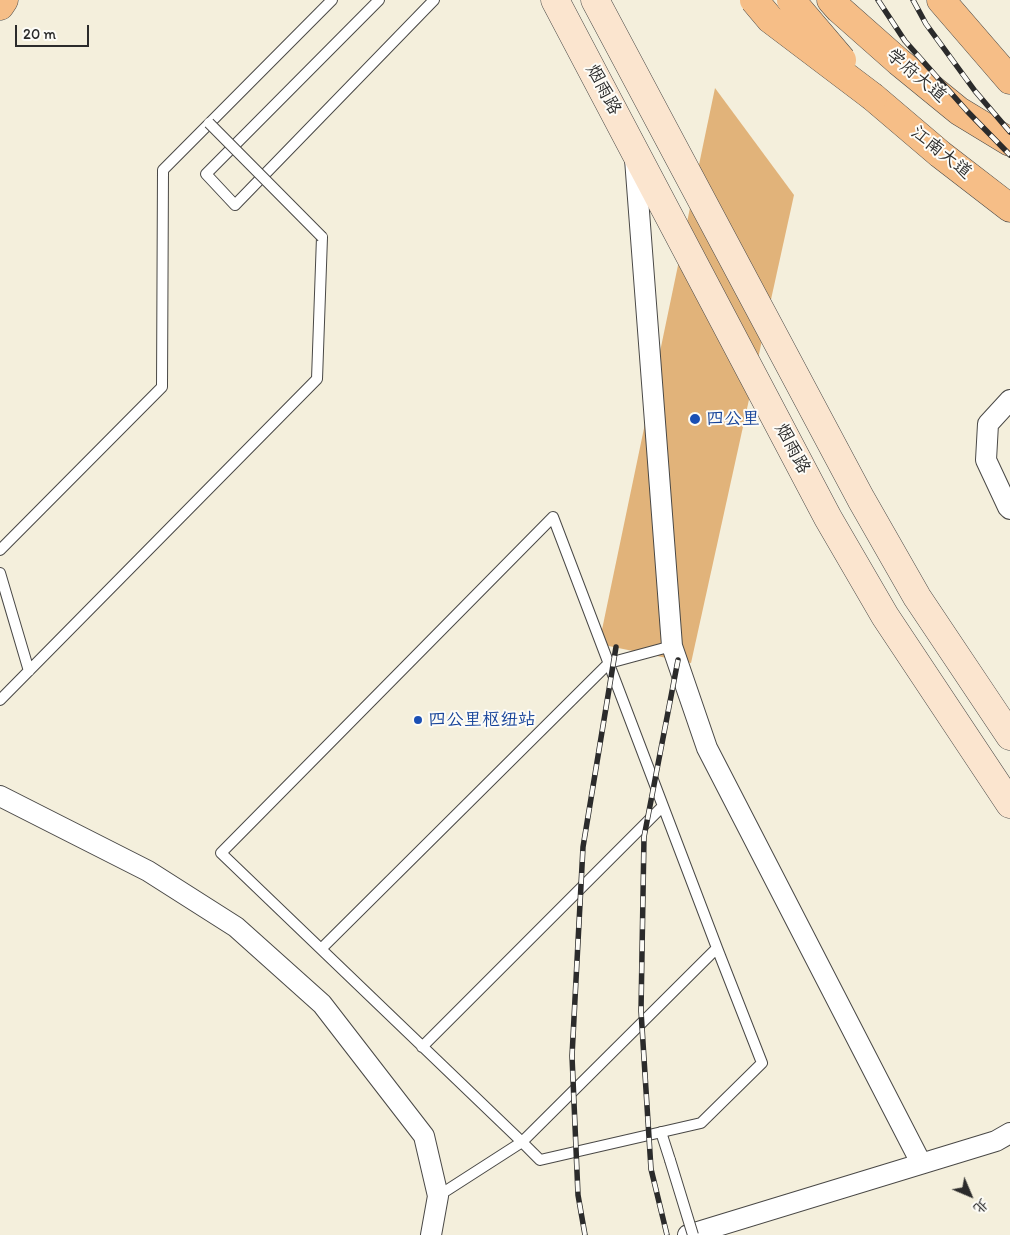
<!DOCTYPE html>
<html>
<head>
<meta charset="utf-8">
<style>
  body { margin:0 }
  #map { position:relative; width:1010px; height:1235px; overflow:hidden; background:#f4efdc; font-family:Itim,"LXGW WenKai TC",sans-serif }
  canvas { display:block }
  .north { position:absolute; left:945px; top:1170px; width:50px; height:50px; -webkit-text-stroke:4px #fdfcf7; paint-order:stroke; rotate:135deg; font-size:14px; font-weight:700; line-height:20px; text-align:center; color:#2b2b2b }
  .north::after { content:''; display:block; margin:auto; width:18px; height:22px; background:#2b2b2b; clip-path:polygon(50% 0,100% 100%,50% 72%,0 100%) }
  .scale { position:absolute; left:15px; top:25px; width:74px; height:22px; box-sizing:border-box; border:2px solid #2b2b2b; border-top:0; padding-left:6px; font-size:15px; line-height:18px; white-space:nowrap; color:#2b2b2b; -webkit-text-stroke:4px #fdfcf7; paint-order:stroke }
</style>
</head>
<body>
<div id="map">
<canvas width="1010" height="1235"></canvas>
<div class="north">北</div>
<div class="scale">20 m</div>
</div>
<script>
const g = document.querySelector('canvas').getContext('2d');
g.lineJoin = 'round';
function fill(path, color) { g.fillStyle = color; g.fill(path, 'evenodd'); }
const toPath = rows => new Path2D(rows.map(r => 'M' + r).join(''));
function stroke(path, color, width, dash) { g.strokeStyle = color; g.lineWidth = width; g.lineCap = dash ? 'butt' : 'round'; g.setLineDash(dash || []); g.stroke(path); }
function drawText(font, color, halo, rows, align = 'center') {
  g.font = font + ' Itim,"LXGW WenKai TC",sans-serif'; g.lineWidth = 4; g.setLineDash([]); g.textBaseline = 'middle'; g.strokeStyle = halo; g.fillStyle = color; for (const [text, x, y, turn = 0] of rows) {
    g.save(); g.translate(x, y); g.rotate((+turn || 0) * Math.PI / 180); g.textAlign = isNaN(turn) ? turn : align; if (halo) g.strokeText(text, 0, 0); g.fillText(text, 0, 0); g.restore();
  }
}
const building = toPath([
  [715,88,794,195,691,663,599,644]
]);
const service = toPath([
  [379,0,206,174,235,205,434,0],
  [0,550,162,387,163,170,332,0],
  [0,573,29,671],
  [0,700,317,379,322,237],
  [321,949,609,663,672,646],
  [422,1047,663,806],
  [661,1132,670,1160],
  [438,1196,522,1142,717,948,553,517,221,853,522,1142,540,1160,701,1123,762,1063,717,948]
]);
const minor = toPath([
  [635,159,672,646,707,748,921,1163],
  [1010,400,988,424,986,460,1008,507,1010,509],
  [0,796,148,871,236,927,322,1004,424,1136,438,1196,431,1235],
  [688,1235,996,1141,1010,1133]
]);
const secondary = toPath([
  [555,0,828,518,885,616,1010,804],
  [595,0,861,499,917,597,1010,736]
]);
const trunk = toPath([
  [831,0,839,9,899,62,959,111,1010,142],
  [941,0,1010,80],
  [0,6,4,0],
  [873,97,940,154,1010,208]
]);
const rail = toPath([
  [878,0,905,41,967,111,1010,155],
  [913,0,926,24,975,91,1010,132],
  [585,1235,578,1195,572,1056,583,847,616,647],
  [667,1235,651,1169,641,1011,644,837,678,660]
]);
const serviceBridge = toPath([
  [209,123,322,237],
  [670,1160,693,1235]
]);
const trunkBridge = toPath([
  [754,0,770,19,873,97],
  [791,0,842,60]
]);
const markers = [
  [695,419,6,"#1a4fb4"],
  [418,720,5,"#1a4fb4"]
];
const streetNames = [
  ["学府大道",916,76,40],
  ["烟雨路",603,90,62],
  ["江南大道",941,153,39],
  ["烟雨路",792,449,62]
];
const transitNames = [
  ["四公里",706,419],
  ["四公里枢纽站",428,720]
];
fill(building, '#e1b37a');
stroke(service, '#494846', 12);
stroke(minor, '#494846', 22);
stroke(secondary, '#494846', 29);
stroke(trunk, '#494846', 29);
stroke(service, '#fff', 10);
stroke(minor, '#fff', 20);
stroke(secondary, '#fbe5cf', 28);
stroke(trunk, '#f6be87', 28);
stroke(rail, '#2b2b2b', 5.5);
stroke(rail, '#fdfcf7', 4, [11]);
stroke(serviceBridge, '#494846', 12, []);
stroke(trunkBridge, '#494846', 29, []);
stroke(serviceBridge, '#fff', 10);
stroke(trunkBridge, '#f6be87', 28);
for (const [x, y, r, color] of markers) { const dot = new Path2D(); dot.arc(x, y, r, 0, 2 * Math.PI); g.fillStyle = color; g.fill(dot); stroke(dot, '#fdfcf7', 2); }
drawText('18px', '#2b2b2b', '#fdfcf7', streetNames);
drawText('18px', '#164399', '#fdfcf7', transitNames, 'left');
</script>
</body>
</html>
